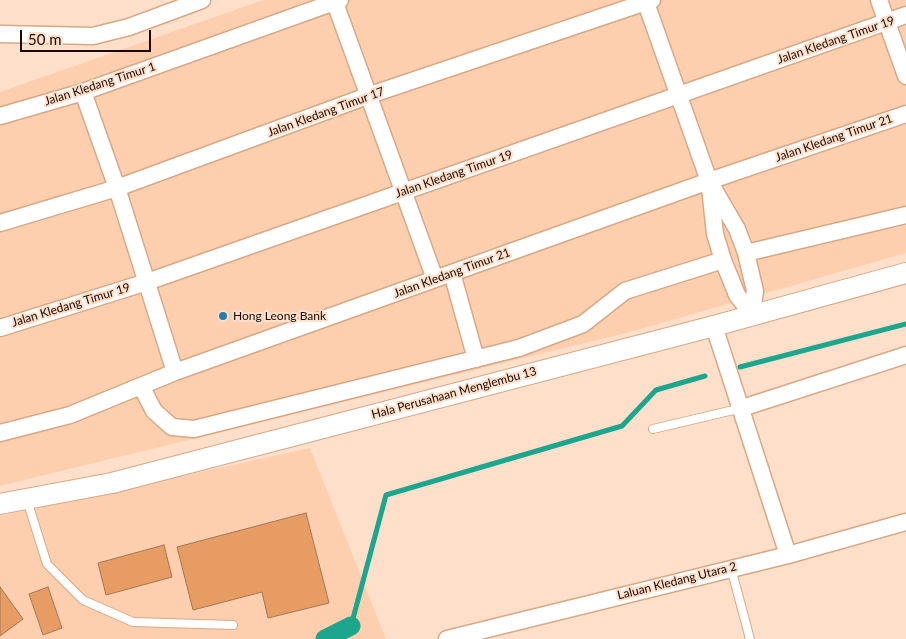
<!DOCTYPE html>
<html>
<head>
<meta charset="utf-8">
<style>
  body { margin:0 }
  #map { position:relative; width:906px; height:639px; overflow:hidden; background:#fedfca; font-family:Lato,sans-serif }
  canvas { display:block }
  .scale { position:absolute; left:20px; top:30px; width:131px; height:22px; box-sizing:border-box; border:2px solid #1a0901; border-top:0; padding-left:6px; font-size:15px; line-height:18px; white-space:nowrap; color:#1a0901; -webkit-text-stroke:4px #fedfca; paint-order:stroke }
</style>
</head>
<body>
<div id="map">
<canvas width="906" height="639"></canvas>
<div class="scale">50 m</div>
</div>
<script>
const g = document.querySelector('canvas').getContext('2d');
g.lineJoin = 'round';
function fill(path, color) { g.fillStyle = color; g.fill(path, 'evenodd'); }
const toPath = rows => new Path2D(rows.map(r => 'M' + r).join(''));
function stroke(path, color, width, dash) { g.strokeStyle = color; g.lineWidth = width; g.lineCap = dash ? 'butt' : 'round'; g.setLineDash(dash || []); g.stroke(path); }
function drawText(font, color, halo, rows, align = 'center') {
  g.font = font + ' Lato,sans-serif'; g.lineWidth = 4; g.setLineDash([]); g.textBaseline = 'middle'; g.strokeStyle = halo; g.fillStyle = color; for (const [text, x, y, turn = 0] of rows) {
    g.save(); g.translate(x, y); g.rotate((+turn || 0) * Math.PI / 180); g.textAlign = isNaN(turn) ? turn : align; if (halo) g.strokeText(text, 0, 0); g.fillText(text, 0, 0); g.restore();
  }
}
const built = toPath([
  [263,0,906,0,906,253,626,333,0,486,0,92],
  [310,448,386,639,0,639,0,516]
]);
const stream = toPath([
  [740,367,906,324],
  [351,626,386,495,622,426,656,390,705,376]
]);
const canal = toPath([
  [325,639,351,626]
]);
const building = toPath([
  [306,513,329,603,268,618,262,592,193,610,177,547,306,513],
  [164,545,172,577,106,595,98,563,164,545],
  [0,587,23,619,0,636,0,587],
  [48,587,62,628,43,635,29,594,48,587]
]);
const service = toPath([
  [653,429,742,408],
  [27,500,47,564,83,600,133,622,233,625],
  [731,568,750,639]
]);
const minor = toPath([
  [334,0,435,279],
  [645,0,709,181,737,229,746,253,755,291,752,314],
  [879,0,906,76],
  [0,34,93,36,129,27,202,0],
  [83,92,117,188,175,372],
  [0,116,83,92,340,0],
  [710,188,715,234,723,260,737,295,752,314],
  [0,223,117,188,370,95,652,0],
  [746,253,906,215],
  [452,273,476,359],
  [714,326,788,555],
  [0,328,147,282,906,15],
  [141,386,154,411,172,427,194,429,519,348,583,324,625,291,723,260],
  [742,408,906,355],
  [0,433,70,415,175,372,709,181,906,114],
  [447,639,788,555,906,522]
]);
const tertiary = toPath([
  [0,504,112,483,714,326,906,273]
]);
const markers = [
  [223,316,5,"#237dab"]
];
const streetNames = [
  ["Jalan Kledang Timur 19",836,40,-19],
  ["Jalan Kledang Timur 1",100,84,-18],
  ["Jalan Kledang Timur 17",326,112,-20],
  ["Jalan Kledang Timur 21",834,138,-19],
  ["Jalan Kledang Timur 19",454,174,-19],
  ["Jalan Kledang Timur 21",452,273,-20],
  ["Jalan Kledang Timur 19",71,305,-17],
  ["Hala Perusahaan Menglembu 13",454,393,-15],
  ["Laluan Kledang Utara 2",677,581,-14]
];
const poiNames = [
  ["Hong Leong Bank",233,316]
];
fill(built, '#fdcfaf');
stroke(stream, '#1da68e', 5);
stroke(canal, '#1da68e', 19);
fill(building, '#e79c64');
stroke(building, '#a57756', 1);
stroke(service, '#d8a885', 10);
stroke(minor, '#d8a885', 19);
stroke(tertiary, '#d8a885', 22);
stroke(service, '#fff', 8);
stroke(minor, '#fff', 16);
stroke(tertiary, '#fff', 20);
for (const [x, y, r, color] of markers) { const dot = new Path2D(); dot.arc(x, y, r, 0, 2 * Math.PI); g.fillStyle = color; g.fill(dot); stroke(dot, '#fedfca', 2); }
drawText('12px', '#1a0901', '#fedfca', streetNames);
drawText('12px', '#1a0901', '#fedfca', poiNames, 'left');
</script>
</body>
</html>
